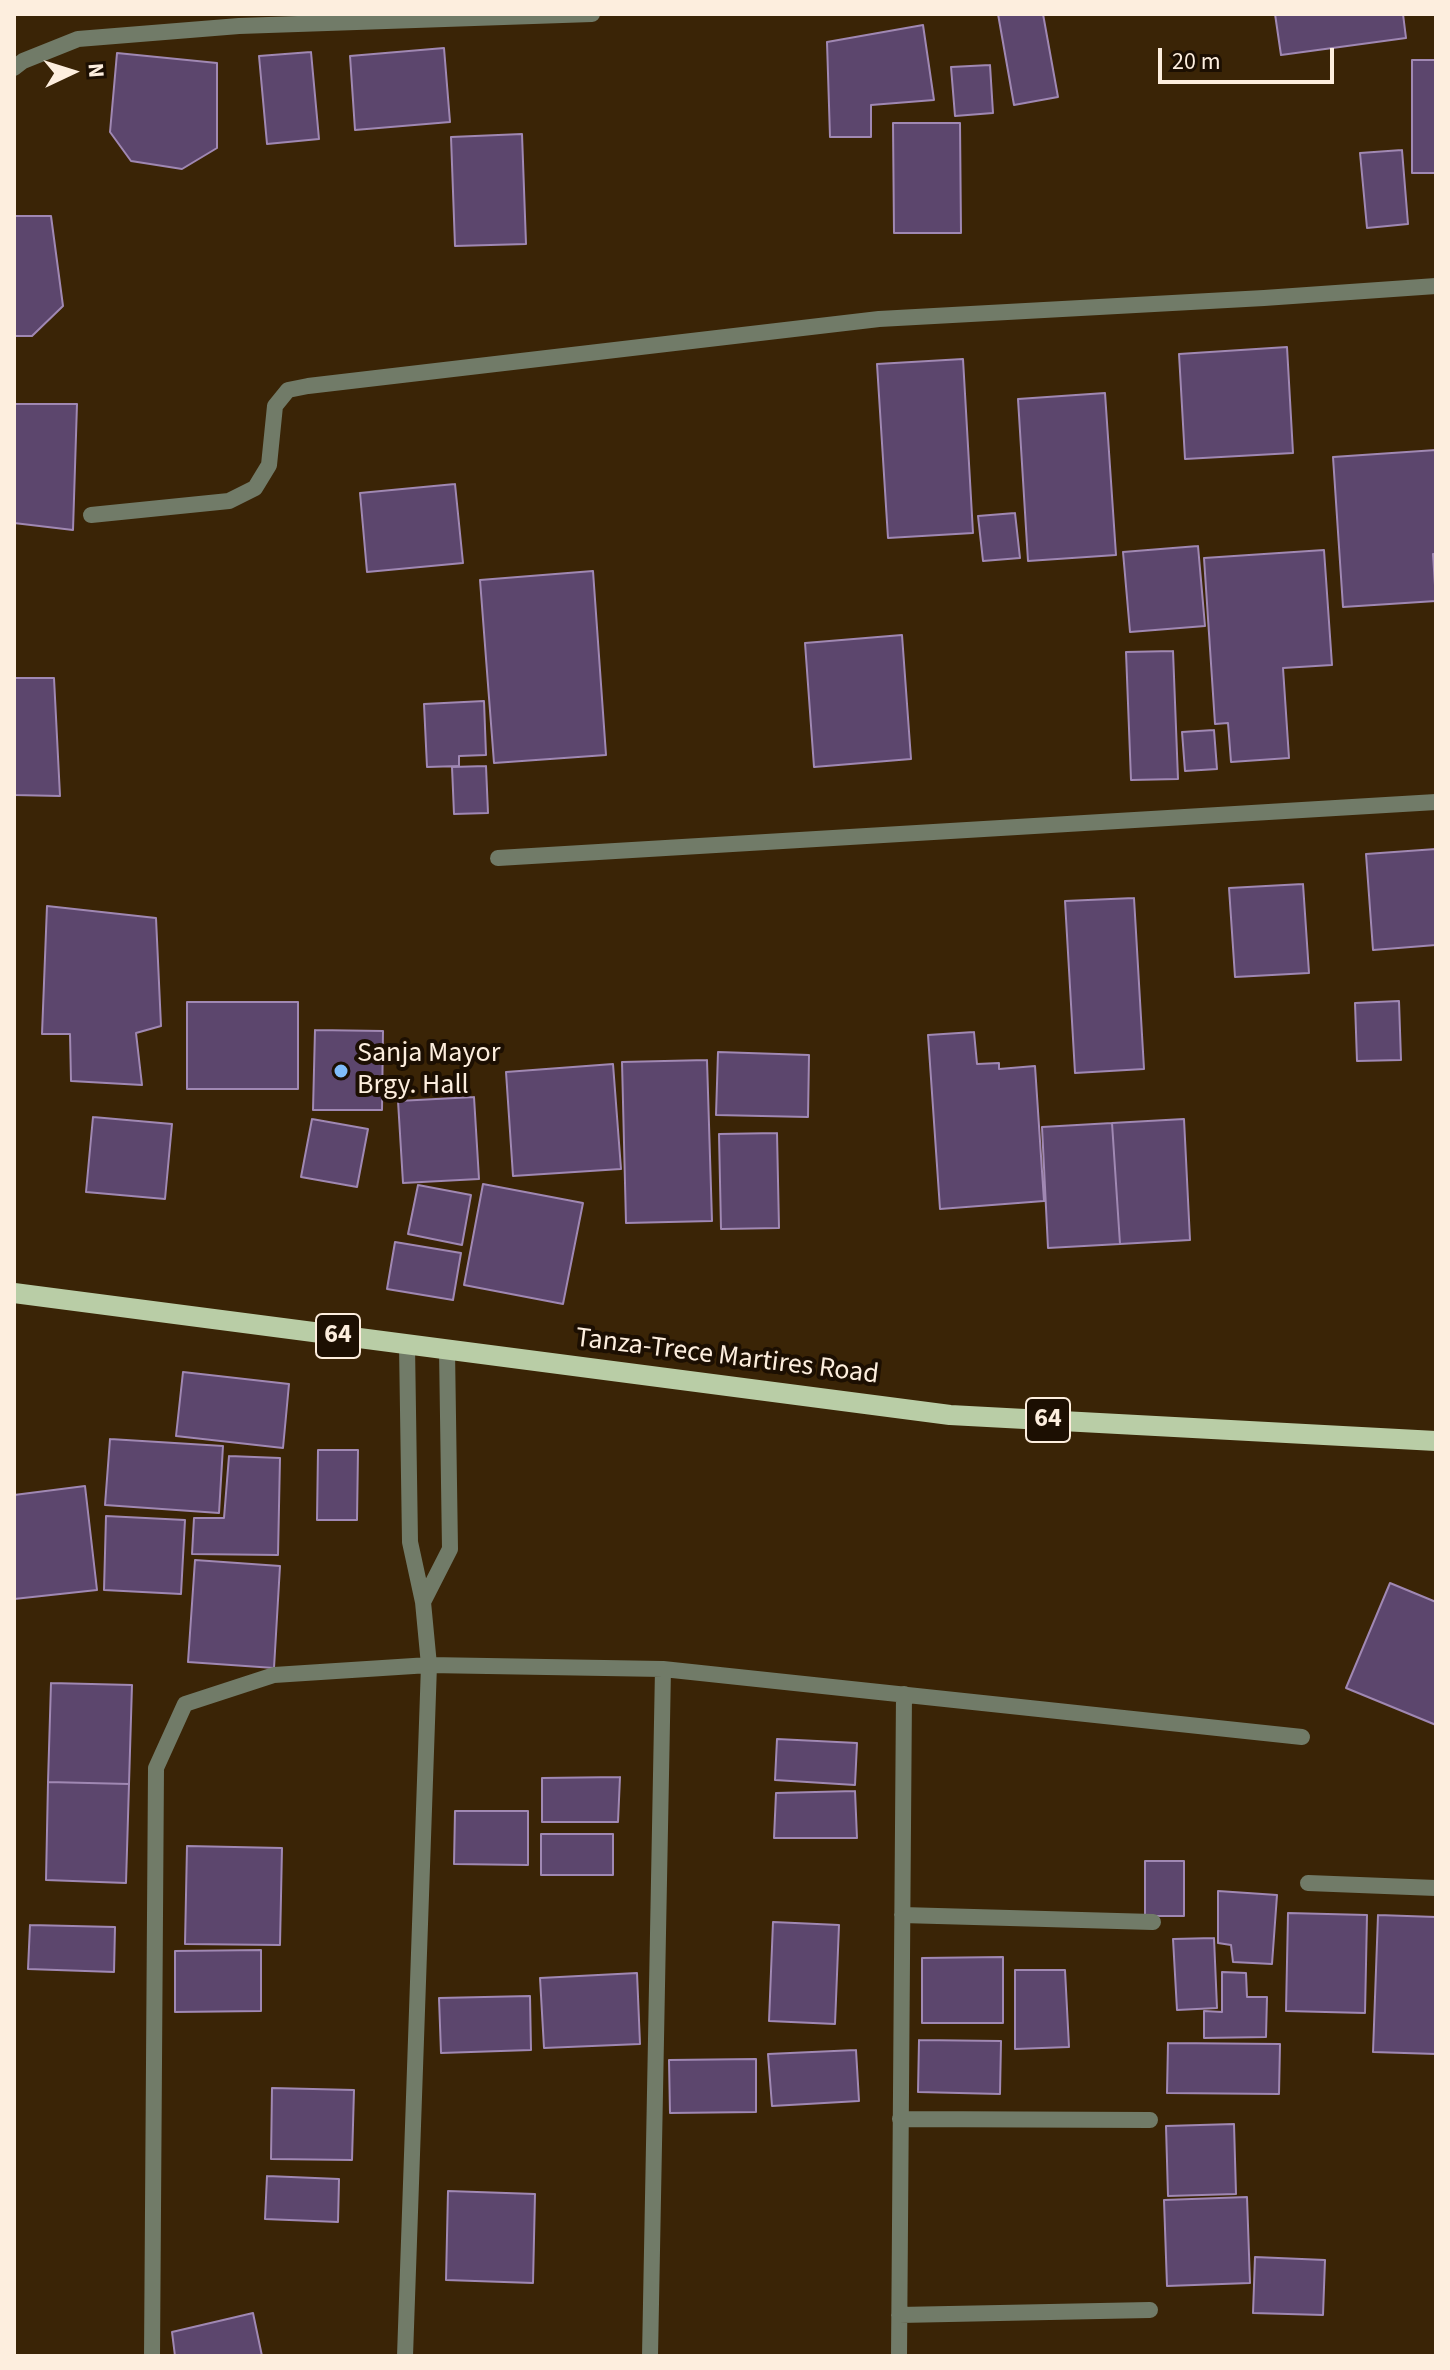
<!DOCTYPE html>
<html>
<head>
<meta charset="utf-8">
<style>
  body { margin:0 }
  #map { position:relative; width:1450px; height:2370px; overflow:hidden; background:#3a2406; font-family:"Source Sans 3",sans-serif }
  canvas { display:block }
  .frame { position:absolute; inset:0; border:16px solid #fdeede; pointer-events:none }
  .north { position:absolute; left:32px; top:32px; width:80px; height:80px; -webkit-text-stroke:6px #1c0f02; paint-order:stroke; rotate:86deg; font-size:22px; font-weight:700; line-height:32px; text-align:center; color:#fdeede }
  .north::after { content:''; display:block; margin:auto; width:28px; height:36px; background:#fdeede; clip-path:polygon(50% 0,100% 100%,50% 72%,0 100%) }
  .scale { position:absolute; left:1158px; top:48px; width:176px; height:36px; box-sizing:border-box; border:4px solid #fdeede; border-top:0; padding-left:10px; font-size:24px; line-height:28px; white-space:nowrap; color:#fdeede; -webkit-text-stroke:6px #1c0f02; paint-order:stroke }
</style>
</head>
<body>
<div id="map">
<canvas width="1450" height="2370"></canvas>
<div class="frame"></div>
<div class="north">N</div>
<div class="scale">20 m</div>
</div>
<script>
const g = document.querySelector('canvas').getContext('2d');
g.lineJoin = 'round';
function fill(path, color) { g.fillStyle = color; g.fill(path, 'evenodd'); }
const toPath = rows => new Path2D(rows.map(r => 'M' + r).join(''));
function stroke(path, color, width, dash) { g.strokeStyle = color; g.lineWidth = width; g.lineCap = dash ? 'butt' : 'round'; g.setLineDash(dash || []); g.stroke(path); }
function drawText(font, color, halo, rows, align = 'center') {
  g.font = font + ' "Source Sans 3",sans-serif'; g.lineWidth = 8; g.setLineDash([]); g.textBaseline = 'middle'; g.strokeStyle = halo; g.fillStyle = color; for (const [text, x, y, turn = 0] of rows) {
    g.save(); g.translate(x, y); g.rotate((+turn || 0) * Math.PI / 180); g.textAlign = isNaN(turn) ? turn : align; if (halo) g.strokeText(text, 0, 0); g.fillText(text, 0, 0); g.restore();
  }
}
const building = toPath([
  [998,14,1043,14,1058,97,1014,105,998,14],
  [1275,14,1403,14,1406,38,1281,55,1275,14],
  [923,25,934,100,871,105,871,137,830,137,827,42,923,25],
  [444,48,450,122,355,130,350,56,444,48],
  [311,52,319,139,267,144,259,56,311,52],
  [117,53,217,63,217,148,182,169,131,161,110,132,117,53],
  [1412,60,1436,60,1436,173,1412,173,1412,60],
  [990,65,993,113,955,116,951,67,990,65],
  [893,123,960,123,961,233,894,233,893,123],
  [522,134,526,244,455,246,451,137,522,134],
  [1402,150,1408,224,1367,228,1360,153,1402,150],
  [14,216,51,216,63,306,32,336,14,336,14,216],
  [1287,347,1293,453,1185,459,1179,354,1287,347],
  [963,359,973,533,888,538,877,364,963,359],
  [1105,393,1116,555,1028,561,1018,399,1105,393],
  [14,404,77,404,73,530,14,523,14,404],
  [1436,450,1436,554,1433,554,1436,601,1343,607,1333,457,1436,450],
  [455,484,463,563,367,572,360,493,455,484],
  [1015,513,1020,558,983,561,978,516,1015,513],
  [1198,546,1205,626,1130,632,1123,552,1198,546],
  [1324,550,1332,665,1283,668,1289,758,1231,762,1228,723,1215,724,1204,558,1324,550],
  [593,571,606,755,494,763,480,580,593,571],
  [902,635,911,759,814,767,805,643,902,635],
  [1173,651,1178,779,1131,780,1126,652,1173,651],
  [14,678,54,678,60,796,14,795,14,678],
  [484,701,486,755,459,756,459,766,427,767,424,704,484,701],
  [1214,730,1217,769,1185,771,1182,732,1214,730],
  [486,766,488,813,454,814,452,767,486,766],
  [1436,849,1436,945,1373,950,1366,854,1436,849],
  [1303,884,1309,973,1235,977,1229,888,1303,884],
  [1134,898,1144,1069,1075,1073,1065,901,1134,898],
  [47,906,156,918,161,1026,136,1033,142,1085,71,1081,70,1034,42,1034,47,906],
  [1399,1001,1401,1060,1357,1061,1355,1003,1399,1001],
  [187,1002,298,1002,298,1089,187,1089,187,1002],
  [315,1030,383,1031,382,1110,313,1110,315,1030],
  [974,1032,977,1064,999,1063,999,1069,1035,1066,1044,1201,940,1209,928,1035,974,1032],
  [718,1052,809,1055,808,1117,716,1115,718,1052],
  [707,1060,712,1221,626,1223,622,1062,707,1060],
  [613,1064,621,1169,513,1176,506,1072,613,1064],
  [474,1097,479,1179,403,1183,398,1101,474,1097],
  [93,1117,172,1124,165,1199,86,1192,93,1117],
  [312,1119,368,1129,357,1187,301,1177,312,1119],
  [1184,1119,1190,1240,1120,1244,1112,1123,1184,1119],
  [1112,1123,1120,1244,1048,1248,1042,1127,1112,1123],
  [777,1133,779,1228,721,1229,719,1134,777,1133],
  [483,1184,583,1203,563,1304,464,1285,483,1184],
  [418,1185,471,1195,462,1245,408,1234,418,1185],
  [395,1242,461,1253,453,1300,387,1289,395,1242],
  [183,1372,289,1384,283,1448,176,1436,183,1372],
  [110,1439,223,1446,219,1513,105,1505,110,1439],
  [318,1450,358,1450,357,1520,317,1520,318,1450],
  [229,1456,280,1458,278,1555,192,1554,194,1518,224,1518,229,1456],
  [85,1486,97,1590,14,1599,14,1495,85,1486],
  [106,1516,185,1520,181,1594,104,1590,106,1516],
  [195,1560,280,1566,274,1668,188,1662,195,1560],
  [1390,1583,1436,1602,1436,1725,1346,1688,1390,1583],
  [51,1683,132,1685,129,1784,48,1782,51,1683],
  [777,1739,857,1743,855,1785,775,1780,777,1739],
  [620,1777,618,1822,542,1822,542,1778,620,1777],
  [48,1782,129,1784,126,1883,46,1880,48,1782],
  [855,1791,857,1838,774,1838,776,1793,855,1791],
  [455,1811,528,1811,528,1865,454,1864,455,1811],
  [541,1834,613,1834,613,1875,541,1875,541,1834],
  [187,1846,282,1848,280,1945,185,1944,187,1846],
  [1145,1861,1184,1861,1184,1916,1145,1916,1145,1861],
  [1218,1891,1277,1895,1272,1964,1233,1962,1231,1945,1218,1943,1218,1891],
  [1288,1913,1367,1915,1365,2013,1286,2011,1288,1913],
  [1378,1915,1436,1917,1436,2054,1373,2052,1378,1915],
  [773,1922,839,1925,835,2024,769,2021,773,1922],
  [30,1925,115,1927,114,1972,28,1969,30,1925],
  [1214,1938,1217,2008,1177,2010,1173,1939,1214,1938],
  [261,1950,261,2011,175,2012,175,1951,261,1950],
  [1003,1957,1003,2023,922,2023,922,1958,1003,1957],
  [1015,1970,1065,1970,1069,2047,1015,2049,1015,1970],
  [1222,1972,1246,1973,1247,1997,1267,1997,1266,2037,1204,2038,1204,2011,1222,2012,1222,1972],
  [637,1973,640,2044,544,2048,540,1978,637,1973],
  [530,1996,531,2050,441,2053,439,1998,530,1996],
  [919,2040,1001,2041,1000,2094,918,2092,919,2040],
  [1168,2043,1280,2044,1279,2094,1167,2093,1168,2043],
  [856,2050,859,2101,772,2106,768,2054,856,2050],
  [756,2059,756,2112,670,2113,669,2060,756,2059],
  [272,2088,354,2090,352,2160,271,2159,272,2088],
  [1234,2124,1236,2194,1168,2196,1166,2126,1234,2124],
  [267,2176,339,2179,338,2222,265,2219,267,2176],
  [448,2191,535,2194,533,2283,446,2280,448,2191],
  [1247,2197,1250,2283,1167,2286,1164,2200,1247,2197],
  [1255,2257,1325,2260,1323,2315,1253,2313,1255,2257],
  [253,2313,262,2356,175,2356,172,2332,253,2313]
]);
const street = toPath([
  [14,68,23,61,78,39,239,26,592,14],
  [91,515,229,501,255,488,269,465,275,406,288,390,308,386,879,319,1264,298,1436,286],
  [498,858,1436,802],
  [423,1602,450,1549,447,1350],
  [1308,1883,1436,1888],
  [902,1915,1153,1922],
  [900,2119,1150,2120],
  [899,2315,1150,2310],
  [152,2356,156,1768,185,1704,274,1675,429,1665,663,1669,1302,1737],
  [405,2356,429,1665,423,1602,410,1542,407,1345],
  [650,2356,663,1669],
  [899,2356,904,1694]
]);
const primary = toPath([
  [14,1293,950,1415,1436,1441]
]);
const markers = [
  [341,1071,8,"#80bdfa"]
];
const shields = [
  [338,1336,44],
  [1048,1420,44]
];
const shieldNames = [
  ["64",338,1336],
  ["64",1048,1420]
];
const poiNames = [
  ["Sanja Mayor",357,1055],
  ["Brgy. Hall",357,1087]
];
const streetNames = [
  ["Tanza-Trece Martires Road",727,1358,7]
];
fill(building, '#5c466d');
stroke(building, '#a088b3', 2);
stroke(street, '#717b68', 16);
stroke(primary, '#b9cda6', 20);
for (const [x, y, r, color] of markers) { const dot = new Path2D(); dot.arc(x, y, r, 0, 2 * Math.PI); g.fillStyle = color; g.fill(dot); stroke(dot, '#1c0f02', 3); }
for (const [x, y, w] of shields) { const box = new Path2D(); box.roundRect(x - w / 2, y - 22, w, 44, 6); g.fillStyle = '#1c0f02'; g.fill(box); stroke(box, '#fdeede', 2); }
drawText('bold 26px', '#fdeede', null, shieldNames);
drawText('28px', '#fdeede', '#1c0f02', poiNames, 'left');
drawText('28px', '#fdeede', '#1c0f02', streetNames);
</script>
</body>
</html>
